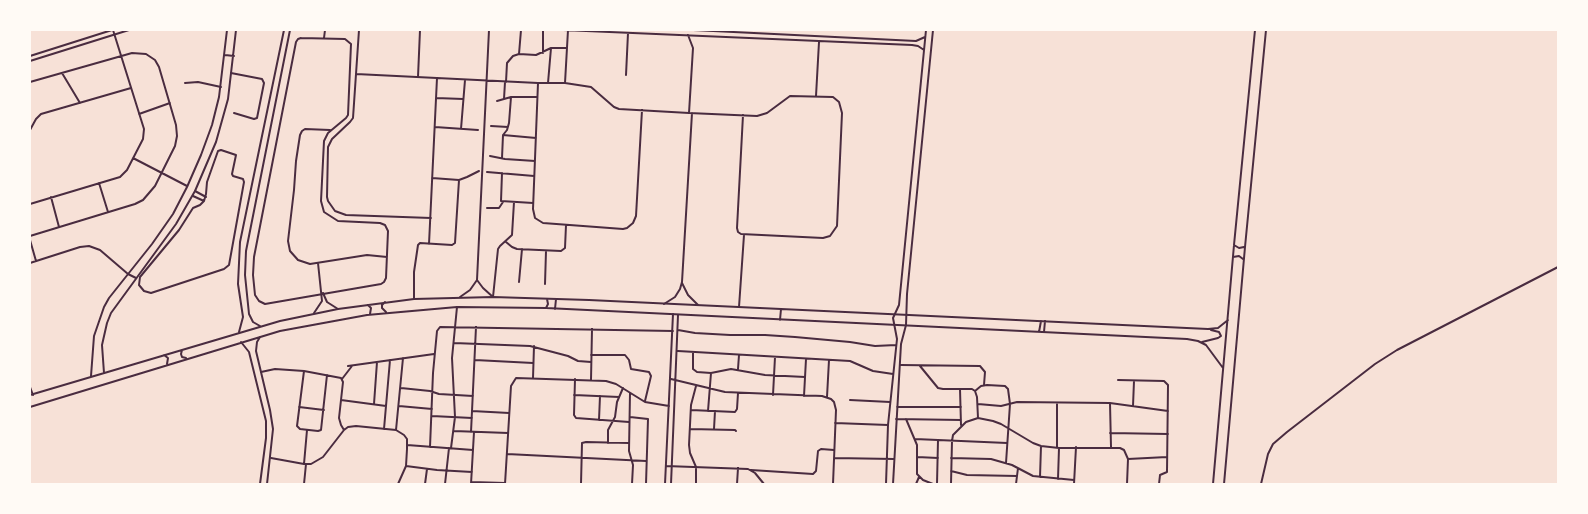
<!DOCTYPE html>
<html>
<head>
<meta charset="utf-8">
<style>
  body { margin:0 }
  #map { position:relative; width:1588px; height:514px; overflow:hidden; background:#f7e1d7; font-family:"Fira Sans",sans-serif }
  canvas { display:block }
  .frame { position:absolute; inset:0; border:31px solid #fffaf5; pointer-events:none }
</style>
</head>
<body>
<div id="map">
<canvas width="1588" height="514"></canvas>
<div class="frame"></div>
</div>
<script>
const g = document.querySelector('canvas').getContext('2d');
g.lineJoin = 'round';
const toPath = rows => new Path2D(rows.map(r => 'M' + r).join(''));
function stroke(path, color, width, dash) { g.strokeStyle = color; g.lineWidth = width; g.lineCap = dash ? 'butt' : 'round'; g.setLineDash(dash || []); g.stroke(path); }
const minor = toPath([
  [359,30,353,118,350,122,332,139,328,147,327,197,328,201,335,211,346,215,431,218],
  [563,30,912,45,918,46,924,50],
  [693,30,916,41,925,37],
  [688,35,693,48,689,113],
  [301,38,345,39,351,44,348,115,346,118,328,133,324,141,321,201,324,212,338,221,380,223,385,225,388,231,386,278,384,282,381,284,265,304,259,301,255,295,253,275,254,257,296,42,298,39,301,38],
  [324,38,325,30],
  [543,53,543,30],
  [519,54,521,30],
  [62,73,80,103],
  [231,73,262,79,264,83,257,118,254,119,234,113],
  [356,74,538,83,565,83,591,87,614,107,619,109,689,113,757,116,767,113,790,96,833,97,839,102,842,113,837,226,830,236,823,238,741,234,738,232,737,228,743,115],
  [626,75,628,33],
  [418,77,420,30],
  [30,82,132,53,146,54,155,60,159,67,176,125,177,136,175,146,155,186,143,200,135,204,30,236],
  [506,82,507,63,513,56,519,54,536,55,551,48,567,48],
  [185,83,198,82,221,87],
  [538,83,533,209,535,218,543,223,623,229,627,228,633,223,636,216,642,110],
  [548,83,551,48],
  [565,83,568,30],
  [816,96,819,42],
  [436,98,463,99],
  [504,99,505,82],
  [497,101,511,97,537,97],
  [139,114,170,103],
  [491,126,508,127],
  [435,127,478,130],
  [461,129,465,80],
  [30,130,36,119,41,114,131,88],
  [330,130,305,129,302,131,300,135,296,161,294,190,288,241,290,251,298,260,310,264,367,255,387,257],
  [503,135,536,138],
  [221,150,236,155,232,174,233,176,243,179,244,182,229,265,224,269,151,293,144,291,139,285,140,277,179,230,193,208,200,205,204,201,206,194,207,182,218,151,221,150],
  [490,156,505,159,535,161],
  [133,158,187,186],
  [502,158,503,135,507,130,509,123,511,97],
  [487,172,534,176],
  [502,173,501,201,533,203],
  [432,178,459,180,467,177,479,171],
  [99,183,108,212],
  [195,191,206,197],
  [193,196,204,201],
  [51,197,59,227],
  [30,204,120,177,127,170,143,139,144,129,113,30],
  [487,208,499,208,503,202],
  [30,240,36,261],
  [506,242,512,247,517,249,561,251,565,248,566,225],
  [429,244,437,78],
  [30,263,80,247,89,246,100,250,128,274,136,278],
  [477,280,483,288,493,297,498,249,500,246,512,235,514,202],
  [519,282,522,249],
  [682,283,688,295,698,305],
  [545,284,546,251],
  [323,293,327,302,338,309],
  [460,297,470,290,477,280,489,30],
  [414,299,414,272,418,245,420,243,452,245,455,243,459,180],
  [664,304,675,297,680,289,682,282,692,113],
  [739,307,744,235],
  [314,313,322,301,318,263],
  [678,330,695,333,730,335,765,335,795,337,850,342,875,346,896,345],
  [454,343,530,346,568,356,578,361,591,362],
  [678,351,850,361,873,371,893,374],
  [693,353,693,369,697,372,711,373,731,369,765,375,805,377],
  [591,355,625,355,629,360,631,369,649,372,651,376,645,401],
  [475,360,533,363],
  [901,365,980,366,985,372,984,385],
  [348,366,434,354],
  [920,366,938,388,943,389,972,389,975,391,977,397,978,418],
  [738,369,739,355],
  [304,371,297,426,300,429,318,431,321,430,327,375],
  [261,372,275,369,304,371,341,378,343,382,339,418,341,425,344,430],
  [533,378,534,346],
  [342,379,352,366],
  [575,379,574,415,576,418,629,422],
  [671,379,725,392,822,396,831,399,834,402,836,410,833,484],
  [591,380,592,329],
  [1118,380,1164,381,1168,385,1167,472,1160,475,1159,484],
  [696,386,691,405,689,445,690,453,696,467,696,484],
  [30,387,33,395],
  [401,388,430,391,439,394,473,396],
  [960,389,961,425],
  [975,391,981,386,987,385,1005,386,1008,389,1010,404,1006,463],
  [630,393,629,451,633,465,632,484],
  [574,395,619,397],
  [773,395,775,357],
  [804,396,806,359],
  [827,397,829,360],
  [341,400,386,406],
  [850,400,890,402],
  [1110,403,1111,447],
  [374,404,377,362],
  [978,404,1001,406,1017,402,1110,403,1168,411],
  [399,406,432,409],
  [1133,406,1134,381],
  [299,407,324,410],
  [897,407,961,407],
  [691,410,735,412,737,409,738,393],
  [472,411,509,413],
  [708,411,711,373],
  [432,416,472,418],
  [630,417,648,419,646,484],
  [896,419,961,420],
  [906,419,917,445,917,474,923,480,933,484],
  [599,420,600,396],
  [835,423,888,425],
  [384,429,390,360],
  [690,429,735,430,736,431],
  [714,429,715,411],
  [396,430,403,358],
  [454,431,508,433],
  [471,432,476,327],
  [1110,433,1168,434],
  [915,439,1007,443],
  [608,443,608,430,615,417,617,402,623,388],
  [407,445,473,450],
  [430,447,433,373,437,331,440,327,673,331],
  [1057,447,1057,403],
  [451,448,455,417,452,358,457,307],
  [507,454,646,461],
  [917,457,938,458],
  [271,458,304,464,311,464,323,457,344,430,348,427,356,426,396,430,404,435,407,439,407,449,406,466,398,484],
  [834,458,894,459],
  [951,458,991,459,1012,465,1033,476,1074,480],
  [1128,459,1167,457],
  [304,464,307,430],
  [406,466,437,470,472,472],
  [666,466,748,469,755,473,764,484],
  [751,470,813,474,816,471,818,451,821,449,834,450],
  [951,471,967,475,1017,476],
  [1040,477,1041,446],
  [1058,479,1059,448],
  [472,482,505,483],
  [304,484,306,464],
  [425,484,427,469],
  [445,484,449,448],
  [471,484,474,432],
  [505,484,511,386,516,378,606,381,616,384,645,402,669,406],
  [581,484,582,443,586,442,629,443],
  [665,484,673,314],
  [671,484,678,315],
  [737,484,738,468],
  [886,484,888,425,897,339,893,318,899,305,926,30],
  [893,484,901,344,906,325,907,294,933,30],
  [916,484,919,477],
  [937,484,938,440],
  [951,484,952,441,953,435,966,422,978,418,993,421,1001,424,1033,443,1041,446,1059,448,1120,448,1124,450,1128,459,1127,484],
  [1016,484,1018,468],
  [1074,484,1076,447],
  [1261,484,1268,454,1273,444,1287,432,1375,364,1397,350,1558,267]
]);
const tertiary = toPath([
  [225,55,234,56],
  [30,56,112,30],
  [30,61,129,30],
  [1234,245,1239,248,1244,247],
  [1233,257,1239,256,1243,259],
  [385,302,382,305,382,308,386,312],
  [368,305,371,308,370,314],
  [546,308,548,304,547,299],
  [555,309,556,299],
  [780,320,781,309],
  [260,326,253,322,249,314,245,275,246,251,290,30],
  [239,332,243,317,238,284,240,242,284,30],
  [1039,332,1041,321],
  [1044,332,1045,321],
  [260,337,257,342,256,351,270,410,273,429,267,484],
  [241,342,249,352,266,421,266,438,260,484],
  [1202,342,1218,338,1221,336,1219,332,1211,330],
  [182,350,181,354,182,357,186,358],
  [164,355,168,358,167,364],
  [104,373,102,345,107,323,111,313,176,224,195,191,216,142,228,99,236,30],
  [91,376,94,336,104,307,109,298,152,244,173,214,187,187,201,155,212,125,219,97,227,30],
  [30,395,280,321,338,309,414,299,493,297,589,300,1208,329,1218,328,1228,320],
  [30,407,280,331,367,315,457,307,546,308,1187,339,1198,341,1206,345,1223,368],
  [1213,484,1234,245,1255,30],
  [1224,484,1245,247,1266,30]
]);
stroke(minor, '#4a2c40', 2);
stroke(tertiary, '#4a2c40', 2);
</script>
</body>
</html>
